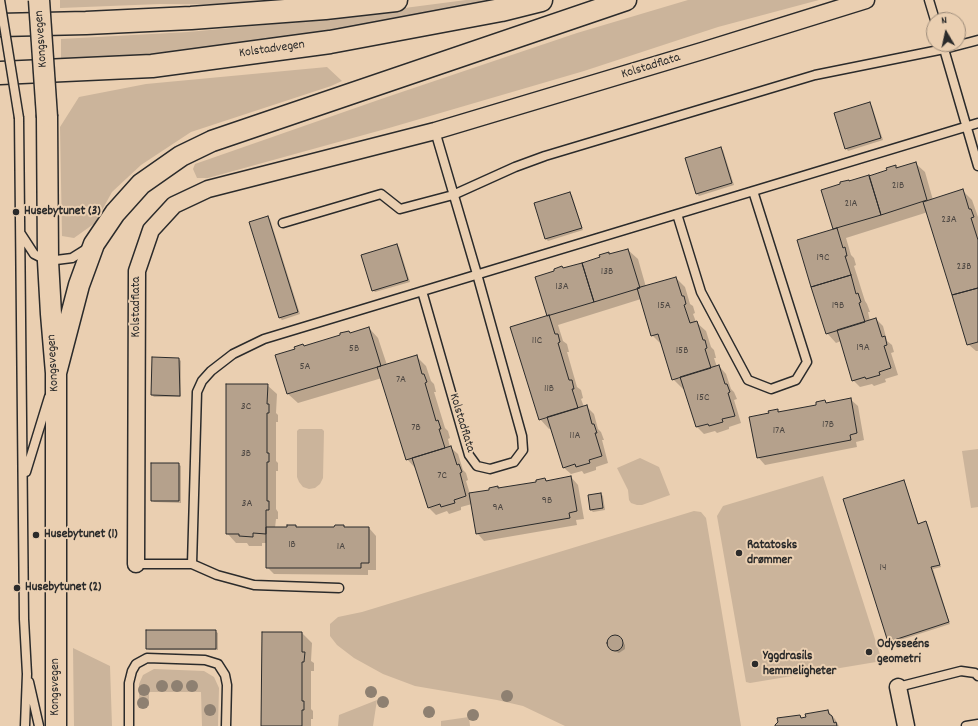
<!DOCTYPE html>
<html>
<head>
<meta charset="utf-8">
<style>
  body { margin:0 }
  #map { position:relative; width:978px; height:726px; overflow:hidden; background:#eacfb1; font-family:Dekko,sans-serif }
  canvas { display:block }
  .north { position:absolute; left:926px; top:12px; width:40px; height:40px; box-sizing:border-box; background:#eacfb1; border:1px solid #9e8d7b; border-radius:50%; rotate:351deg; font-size:11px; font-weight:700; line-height:16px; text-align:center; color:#2b2b2b }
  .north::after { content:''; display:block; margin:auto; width:14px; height:18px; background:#2b2b2b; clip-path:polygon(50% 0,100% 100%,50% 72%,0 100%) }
</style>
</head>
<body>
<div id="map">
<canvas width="978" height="726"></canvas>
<div class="north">N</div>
</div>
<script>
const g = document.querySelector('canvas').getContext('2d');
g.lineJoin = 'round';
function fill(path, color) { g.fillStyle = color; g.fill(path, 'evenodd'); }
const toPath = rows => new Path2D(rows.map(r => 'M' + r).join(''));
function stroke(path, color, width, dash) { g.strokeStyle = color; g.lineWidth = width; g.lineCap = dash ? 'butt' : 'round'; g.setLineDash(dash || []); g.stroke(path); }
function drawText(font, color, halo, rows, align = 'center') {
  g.font = font + ' Dekko,sans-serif'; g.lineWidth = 4; g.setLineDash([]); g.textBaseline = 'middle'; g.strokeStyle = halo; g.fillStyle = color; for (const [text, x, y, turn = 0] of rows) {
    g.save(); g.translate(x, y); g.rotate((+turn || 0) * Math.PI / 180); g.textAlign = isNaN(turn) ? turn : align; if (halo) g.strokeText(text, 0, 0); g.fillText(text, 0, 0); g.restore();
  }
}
const green = toPath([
  [60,0,328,0,280,5,160,4,60,8],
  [466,0,504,0,245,46,61,64,61,39,188,32,297,22],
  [688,0,819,0,718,27,584,71,389,128,208,178,197,178,193,169,195,164,384,98,577,33],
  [327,67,342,81,331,86,191,132,141,165,112,192,95,223,74,238,62,236,60,127,79,97,146,84],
  [299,429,322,429,324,431,323,478,320,484,315,488,309,489,303,487,299,482,297,477,297,431],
  [978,449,978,507,971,508,962,451],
  [640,458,659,467,670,495,642,505,637,505,631,503,629,500,628,490,617,468],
  [823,476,882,661,750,683,746,682,717,516,723,506],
  [694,511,701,512,706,518,741,726,565,726,523,706,497,700,415,686,383,674,354,658,337,645,330,636,330,624,338,617,362,612],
  [73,648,110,666,112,726,74,726],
  [154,669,204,671,214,677,219,688,218,726,202,726,201,692,149,692,149,706,139,705,139,684,143,675],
  [377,700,373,726,338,726,339,715],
  [469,717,470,726,441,726,441,721]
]);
const shadow = toPath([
  [870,104,872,106,883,140,848,151,846,148],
  [721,148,723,150,734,185,699,196,696,193],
  [915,163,925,172,933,200,963,191,972,200,978,217,978,351,976,351,968,344,928,212,846,238,851,255,854,258,856,265,854,266,865,301,867,304,870,312,868,312,870,321,876,319,883,326,887,341,892,345,894,352,891,353,898,375,885,379,886,382,874,386,872,384,860,387,853,380,841,341,836,343,827,333,834,230,822,191,888,171,895,166,897,168],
  [570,193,572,195,583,230,548,241,546,239],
  [268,217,270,219,300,314,282,320,280,318],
  [397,245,399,247,410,282,375,292,373,290],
  [628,250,638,259,646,287,676,278,685,287,690,304,693,306,695,313,693,314,696,322,706,331,711,347,714,350,716,358,714,358,717,367,719,366,726,374,731,389,734,392,737,399,734,400,741,423,729,427,729,429,717,433,715,431,704,434,697,427,685,388,683,389,673,379,662,345,652,335,641,299,558,325,563,341,567,344,569,352,567,352,577,387,581,390,583,398,581,399,584,407,586,406,594,414,598,429,601,432,604,440,602,440,608,463,596,467,596,470,584,474,582,471,571,474,563,467,552,428,549,429,540,419,548,317,564,269,601,258,608,253,610,255],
  [685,376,678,379,678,377],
  [548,416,548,418,541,420,540,418],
  [369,328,378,338,387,365,416,356,426,366,431,381,434,384,436,392,434,392,445,428,448,431,450,438,448,439,450,447,458,454,463,470,466,473,468,480,466,481,470,494,490,491,498,488,499,489,538,483,545,479,547,481,571,477,578,485,584,519,576,520,577,525,484,541,477,533,472,504,461,507,461,510,449,514,447,511,436,515,428,507,416,469,407,459,382,378,298,403,288,394,276,356],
  [153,358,179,359,181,361,181,397,154,397,152,395],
  [267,385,277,394,276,413,278,415,278,422,276,422,276,461,278,463,278,471,276,471,276,509,278,512,278,519,276,519,275,528,288,528,296,526,298,528,335,528,344,526,346,528,369,528,376,536,376,570,368,570,368,575,274,574,267,567,267,543,262,543,262,546,249,546,247,543,236,543,227,533],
  [850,399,858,406,864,440,856,442,857,447,765,465,758,457,770,414,777,410,780,413,817,406,825,402,827,404],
  [178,464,181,466,181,503,154,502,152,500],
  [903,481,905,483,919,525,926,522,928,525,941,567,933,569,950,624,891,643,889,641],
  [601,494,603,496,605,510,593,512,591,510],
  [215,631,218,633,218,650,149,650,147,648],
  [263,633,302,633,312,643,311,661,314,663,314,671,311,671,311,709,313,711,313,719,311,719,311,726,262,726],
  [614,636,621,639,625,645,625,649,619,653,612,650,608,645,608,641],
  [828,711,835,719,839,726,776,726,800,716,803,719]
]);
const building = toPath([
  [870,102,881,138,845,149,834,113,870,102],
  [721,147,732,183,696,194,685,158,721,147],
  [916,162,927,200,881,215,869,176,887,170,886,168,896,165,896,168,916,162],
  [869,175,881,215,833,229,821,190,840,184,840,182,849,180,849,181,869,175],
  [963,189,969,209,971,209,974,217,971,218,978,240,978,288,952,295,923,202,963,189],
  [570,192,582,228,545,239,534,203,570,192],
  [268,216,298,312,279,318,249,222,268,216],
  [837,228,843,248,845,247,847,256,845,256,851,275,811,287,797,240,837,228],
  [397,244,408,280,372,291,361,255,397,244],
  [628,249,640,288,594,302,582,263,600,257,599,255,609,252,609,254,628,249],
  [582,263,594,302,547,316,535,277,554,271,554,269,562,266,563,268,582,263],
  [851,275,856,294,858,293,861,302,859,303,865,322,826,334,811,287,851,275],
  [676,277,682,296,684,296,686,304,684,305,690,323,697,321,703,340,705,340,707,348,705,349,711,368,672,380,658,334,651,336,637,288,676,277],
  [978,288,978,342,967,345,952,295,978,288],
  [549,315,555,334,558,334,560,342,558,343,569,380,572,380,574,389,572,389,578,408,539,420,510,327,549,315],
  [876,318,882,337,885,336,887,345,884,346,891,368,879,372,880,375,866,379,865,377,852,381,837,330,876,318],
  [369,327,381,366,287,394,275,355,295,349,294,347,303,344,304,346,340,335,340,333,349,331,350,333,369,327],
  [417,355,422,374,424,374,427,382,425,383,436,421,438,420,441,429,439,429,445,448,406,460,377,367,417,355],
  [152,357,179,358,180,396,151,395,152,357],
  [719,365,725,384,727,384,730,392,728,393,735,416,722,419,723,422,709,426,708,424,696,427,680,377,719,365],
  [226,384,268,384,267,404,269,404,269,413,267,413,267,453,269,453,269,462,267,462,267,501,269,501,269,510,266,510,266,534,253,533,253,537,239,536,239,534,226,534,226,384],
  [851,398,857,433,850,435,851,440,757,458,749,417,769,413,768,411,778,409,778,412,816,405,816,402,825,400,826,403,851,398],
  [587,405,592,424,594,424,597,433,595,433,602,456,589,460,590,463,576,467,575,464,563,468,547,417,587,405],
  [451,446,457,465,459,464,462,472,460,473,466,496,454,500,455,503,441,507,440,504,428,508,412,458,451,446],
  [151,463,179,463,179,501,151,501,151,463],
  [571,476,577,511,569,513,570,518,476,534,469,493,489,490,489,488,498,486,498,488,536,482,536,480,545,478,546,481,571,476],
  [904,480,918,524,926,521,940,565,931,567,949,622,888,642,843,499,904,480],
  [601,493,603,508,590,510,588,495,601,493],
  [287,525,296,525,296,527,334,527,335,525,344,525,344,527,369,527,369,563,361,563,361,568,266,568,266,527,287,527,287,525],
  [146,630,216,630,216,649,146,649,146,630],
  [262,632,302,632,302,652,305,652,304,662,302,662,302,701,304,701,304,710,302,710,302,726,261,726,262,632],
  '607 643a8 8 0 1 1 16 0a8 8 0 1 1-16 0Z',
  [828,710,829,714,832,716,834,723,836,722,837,726,775,726,775,725,778,722,777,718,800,715,801,718,806,717,805,714,828,710]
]);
const service = toPath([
  [929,0,935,20],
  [978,40,944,49,978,166],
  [19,118,24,619,27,674,25,726],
  [677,214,701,292,748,380,771,389,796,380,807,362,753,191],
  [283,223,381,194,400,209,453,195,515,167,545,156,815,75,944,49,942,44],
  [21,234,34,254,48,261,72,258,88,248],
  [422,291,469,455,477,466,490,469,514,462,523,450,522,436,477,274,435,131],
  [26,472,49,397],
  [136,564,192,564,217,575,254,585,339,588],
  [192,564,197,392,202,381,211,371,233,354,264,339,978,123],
  [29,682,39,726],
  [898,687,961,671,975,673,978,676],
  [129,726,129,683,132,671,136,664,147,658,205,660,218,664,225,675,227,685,226,726],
  [966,726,978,724]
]);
const minor = toPath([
  [136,564,137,271,151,230,174,205,208,189,435,131,702,51,866,0],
  [898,687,906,726]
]);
const tertiary = toPath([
  [47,117,48,261,51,314,56,373,56,726],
  [56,373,79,285,94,244,115,213,141,184,181,156,212,141,626,0]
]);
const secondary = toPath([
  [0,25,86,23,191,18,325,8,396,0],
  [0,73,152,66,330,42,501,10,541,0]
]);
const serviceBridge = toPath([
  [0,0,19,118]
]);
const tertiaryBridge = toPath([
  [39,0,47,117]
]);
const trees = [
  [162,686],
  [177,686],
  [192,686],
  [144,690],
  [371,692],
  [507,696],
  [383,702],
  [143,703],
  [210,710],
  [429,712],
  [473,715]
];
const markers = [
  [16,212,4,"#2b2b2b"],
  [36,535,4,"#2b2b2b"],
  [739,553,4,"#2b2b2b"],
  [17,588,4,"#2b2b2b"],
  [869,652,4,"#2b2b2b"],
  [755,664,4,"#2b2b2b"]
];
const numberNames = [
  ["21B",898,186],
  ["21A",851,204],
  ["23A",949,220],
  ["19C",823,258],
  ["23B",964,267],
  ["13B",607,272],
  ["13A",562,287],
  ["15A",664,306],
  ["19B",838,306],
  ["11C",537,341],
  ["19A",863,348],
  ["5B",354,349],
  ["15B",682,351],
  ["5A",305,367],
  ["7A",401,380],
  ["11B",549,389],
  ["15C",703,398],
  ["3C",246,407],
  ["17B",828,425],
  ["7B",416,428],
  ["17A",779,431],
  ["11A",575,436],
  ["3B",246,454],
  ["7C",442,476],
  ["9B",547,501],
  ["3A",247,504],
  ["9A",498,508],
  ["1B",292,545],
  ["1A",341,547],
  ["14",883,568]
];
const streetNames = [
  ["Kongsvegen",42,39,-94],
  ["Kolstadvegen",272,50,-8],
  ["Kolstadflata",651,67,-17],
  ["Kolstadflata",137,307,-90],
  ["Kongsvegen",54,363,-93],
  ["Kolstadflata",461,423,73],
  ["Kongsvegen",56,687,-90]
];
const poiNames = [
  ["Husebytunet (3)",24,212],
  ["Husebytunet (1)",44,535],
  ["Ratatosks",747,546],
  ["drømmer",747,561],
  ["Husebytunet (2)",25,588],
  ["Odysseéns",877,645],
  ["geometri",877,660],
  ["Yggdrasils",763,657],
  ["hemmeligheter",763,672]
];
fill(green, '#cbb49b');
fill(shadow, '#0003');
fill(building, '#b5a18c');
stroke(building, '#2b2b2b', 1);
stroke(service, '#2b2b2b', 11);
stroke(minor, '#2b2b2b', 19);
stroke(tertiary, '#2b2b2b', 23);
stroke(secondary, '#2b2b2b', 25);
stroke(service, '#eacfb1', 8);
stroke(minor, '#eacfb1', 16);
stroke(tertiary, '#eacfb1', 20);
stroke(secondary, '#eacfb1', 22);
stroke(serviceBridge, '#2b2b2b', 11, []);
stroke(tertiaryBridge, '#2b2b2b', 23, []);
stroke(serviceBridge, '#eacfb1', 8);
stroke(tertiaryBridge, '#eacfb1', 20);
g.fillStyle = '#8e8071';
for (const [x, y] of trees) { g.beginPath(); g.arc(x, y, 6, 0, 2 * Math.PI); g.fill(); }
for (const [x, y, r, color] of markers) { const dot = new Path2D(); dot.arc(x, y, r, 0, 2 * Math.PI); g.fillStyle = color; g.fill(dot); stroke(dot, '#eacfb1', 1.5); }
drawText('11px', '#4e4843', null, numberNames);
drawText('13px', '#2b2b2b', '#eacfb1', streetNames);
drawText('bold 13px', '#2b2b2b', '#eacfb1', poiNames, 'left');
</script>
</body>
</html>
